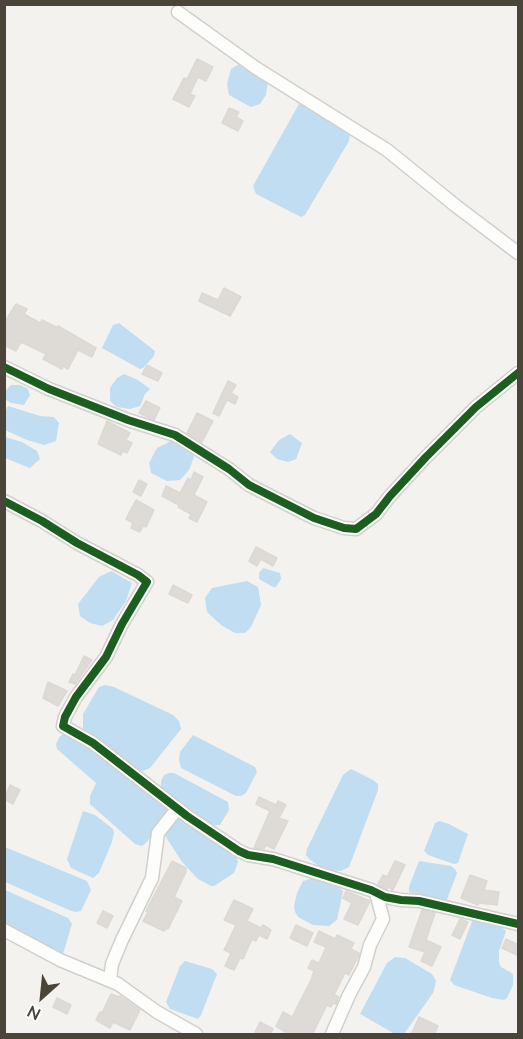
<!DOCTYPE html>
<html>
<head>
<meta charset="utf-8">
<style>
  body { margin:0 }
  #map { position:relative; width:523px; height:1039px; overflow:hidden; background:#f4f2ee; font-family:Lato,sans-serif }
  canvas { display:block }
  .frame { position:absolute; inset:0; border:6px solid #4b4439; pointer-events:none }
  .north { position:absolute; left:12px; top:967px; width:60px; height:60px; -webkit-text-stroke:4px #fff; paint-order:stroke; rotate:207deg; font-size:16px; font-weight:700; line-height:24px; text-align:center; color:#4b4439 }
  .north::after { content:''; display:block; margin:auto; width:21px; height:27px; background:#4b4439; clip-path:polygon(50% 0,100% 100%,50% 72%,0 100%) }
</style>
</head>
<body>
<div id="map">
<canvas width="523" height="1039"></canvas>
<div class="frame"></div>
<div class="north">N</div>
</div>
<script>
const g = document.querySelector('canvas').getContext('2d');
g.lineJoin = 'round';
function fill(path, color) { g.fillStyle = color; g.fill(path, 'evenodd'); }
const toPath = rows => new Path2D(rows.map(r => 'M' + r).join(''));
function stroke(path, color, width, dash) { g.strokeStyle = color; g.lineWidth = width; g.lineCap = dash ? 'butt' : 'round'; g.setLineDash(dash || []); g.stroke(path); }
const water = toPath([
  [241,63,268,81,266,95,260,104,251,107,229,95,227,84,231,69],
  [299,104,305,104,350,134,349,141,305,215,301,217,256,194,253,186],
  [119,323,155,351,154,356,143,368,140,369,102,348,113,325],
  [124,374,138,380,150,389,145,394,140,406,130,409,117,407,110,401,110,388,117,378],
  [11,385,20,385,28,389,30,395,24,405,11,403,6,400,5,391],
  [8,406,40,416,54,417,59,423,56,441,44,445,27,440,5,430,5,412],
  [290,434,302,443,296,459,288,462,277,459,270,452,279,440],
  [5,437,22,442,37,451,40,459,30,468,5,458],
  [173,440,187,448,194,457,189,470,180,480,167,481,151,473,149,463,157,448],
  [263,568,280,573,281,579,276,587,273,587,259,579,259,573],
  [111,571,132,583,126,601,113,620,102,626,90,623,80,616,78,604,99,577],
  [247,581,258,587,261,605,251,627,245,633,235,633,221,625,207,612,205,598,212,588],
  [105,685,114,687,173,715,179,721,181,729,150,768,143,771,137,769,88,736,83,731,83,714,99,687],
  [64,734,68,735,166,803,169,810,165,819,146,843,142,846,135,844,90,804,90,796,96,783,57,749,56,744,60,736],
  [193,735,255,767,257,772,246,793,241,796,236,796,181,768,179,760,180,752],
  [351,769,373,780,378,784,378,790,349,867,341,871,323,869,309,859,306,855,307,849,343,775],
  [169,773,174,773,228,802,229,810,220,825,207,825,161,789,161,781,164,775],
  [83,811,95,815,113,829,114,833,112,842,99,873,93,878,71,868,67,859],
  [178,816,235,855,238,862,234,873,214,886,211,886,198,879,182,862,164,834],
  [440,821,449,824,468,834,458,863,454,864,428,855,424,851,435,823],
  [5,847,87,881,91,890,81,911,75,912,69,910,5,882],
  [419,861,451,866,455,869,457,873,446,902,440,904,409,892,409,887],
  [313,878,330,881,343,891,337,920,329,926,313,925,298,917,295,912,294,906,297,893,303,881],
  [5,890,68,918,72,924,63,954,59,954,5,925],
  [473,919,500,926,506,931,499,951,499,962,501,967,513,974,513,985,507,998,504,1000,492,998,454,985,450,980],
  [395,957,405,958,432,974,436,981,433,993,404,1034,395,1034,360,1014,387,963],
  [185,961,212,969,217,974,201,1015,198,1019,170,1009,166,1002,180,966]
]);
const building = toPath([
  [197,59,213,67,206,81,198,77,190,94,195,96,189,107,173,99,184,78,187,79,197,59],
  [229,108,239,112,236,117,243,121,238,131,222,123,229,108],
  [224,288,241,297,230,316,199,301,202,293,218,300,224,288],
  [16,304,27,309,24,314,40,323,42,320,58,328,58,326,96,348,92,357,78,350,68,369,63,366,62,369,43,359,46,354,21,342,16,351,4,345,4,323,16,304],
  [147,365,162,373,158,381,142,374,147,365],
  [228,381,236,385,231,393,238,397,235,404,227,400,219,416,213,413,228,381],
  [146,401,160,408,154,420,139,413,146,401],
  [197,413,213,421,202,442,187,433,197,413],
  [107,421,130,433,126,440,132,443,127,453,123,451,121,455,98,444,107,421],
  [194,472,203,477,194,495,207,502,197,522,189,518,191,514,178,507,179,505,162,496,166,486,180,493,188,478,191,480,194,472],
  [139,480,147,484,141,496,133,492,139,480],
  [136,500,154,510,146,527,143,526,140,532,131,528,133,523,126,519,136,500],
  [256,547,277,558,273,566,261,559,257,566,249,561,256,547],
  [173,585,192,595,188,603,169,594,173,585],
  [84,656,92,660,75,684,69,682,73,674,75,675,84,656],
  [48,682,67,691,58,706,43,698,48,682],
  [10,785,20,790,13,804,4,799,10,785],
  [259,797,276,805,278,801,286,805,279,818,288,821,274,849,266,845,264,849,254,848,270,811,256,804,259,797],
  [172,861,186,868,186,872,174,897,182,901,168,929,166,928,164,931,143,921,148,912,146,911,172,861],
  [395,861,405,865,393,890,388,887,387,889,378,884,383,875,387,877,395,861],
  [470,875,487,881,484,890,499,892,497,905,479,903,478,905,461,898,470,875],
  [346,891,370,901,358,925,344,919,352,903,343,898,346,891],
  [234,900,253,909,247,921,261,928,263,925,271,930,267,939,259,935,256,941,252,939,243,959,240,958,234,970,225,966,231,953,224,950,236,925,224,920,234,900],
  [422,910,435,913,426,940,441,947,432,966,421,961,425,952,409,947,422,910],
  [103,911,113,916,107,928,97,923,103,911],
  [460,919,468,922,460,939,452,935,460,919],
  [296,925,313,933,307,946,290,938,296,925],
  [319,931,335,939,337,935,354,943,351,949,359,953,359,955,349,975,345,973,334,995,339,997,336,1004,333,1003,331,1007,327,1005,312,1035,290,1035,276,1026,283,1012,292,1017,311,980,314,971,308,968,312,960,319,963,326,947,314,942,319,931],
  [506,939,519,945,519,956,502,948,506,939],
  [111,994,119,997,120,996,140,1010,130,1030,113,1022,110,1028,96,1020,100,1012,102,1013,111,994],
  [57,998,71,1005,67,1014,53,1007,57,998],
  [419,1017,438,1026,434,1035,411,1035,419,1017],
  [260,1022,273,1029,270,1035,261,1035,255,1032,260,1022]
]);
const street = toPath([
  [178,12,256,68,387,150,456,206,518,253],
  [4,367,49,389,128,420,175,435,229,469,249,485,314,518,344,528,356,529,376,514,390,496,426,457,476,407,518,373],
  [4,501,42,521,77,543,138,575,147,582,122,624,106,657,76,697,65,717,63,726,93,743,187,816,239,851,248,855,273,859,371,890,385,897,401,900,419,901,518,924],
  [4,930,60,960,118,984,157,1012,196,1034],
  [110,980,112,964,121,942,152,878,158,833,177,809],
  [332,1034,349,995,364,967,370,945,383,919,376,893]
]);
const cycleway = toPath([
  [4,367,49,389,128,420,175,435,229,469,249,485,314,518,344,528,356,529,376,514,390,496,426,457,476,407,518,373],
  [4,501,42,521,77,543,138,575,147,582,122,624,106,657,76,697,65,717,63,726,93,743,187,816,239,851,248,855,273,859,371,890,385,897,401,900,419,901,518,924]
]);
fill(water, '#c0ddf1');
fill(building, '#dedbd6');
stroke(building, '#dcd9d4', 1.5);
stroke(street, '#d2d0cb', 15);
stroke(street, '#fdfdfc', 12);
stroke(cycleway, '#1b5e20', 8);
</script>
</body>
</html>
